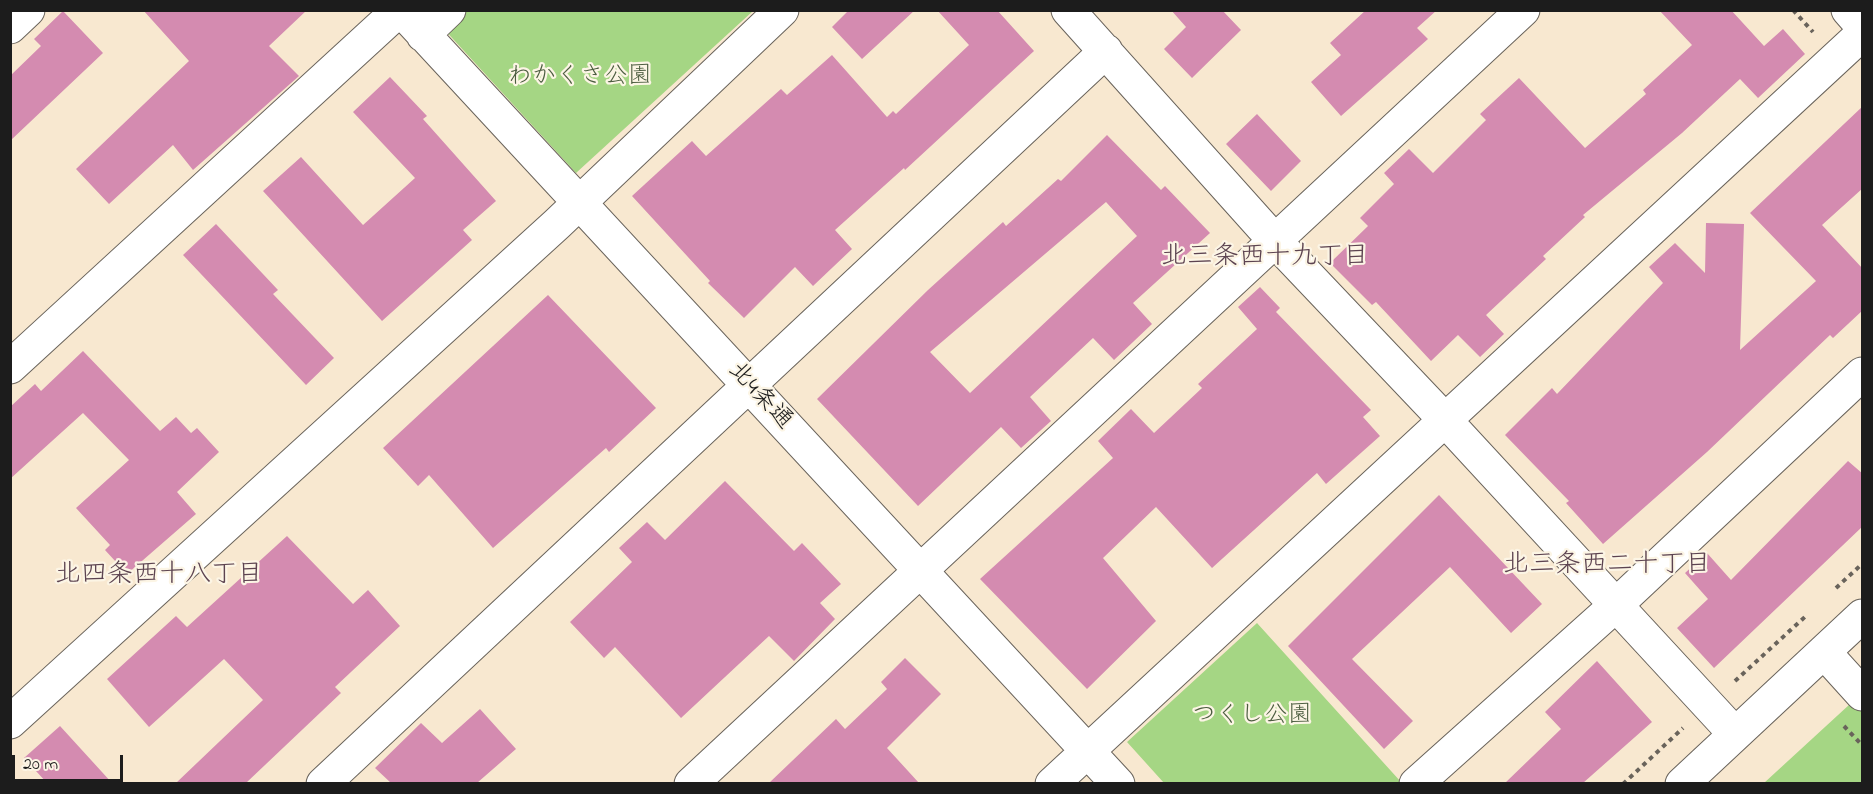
<!DOCTYPE html>
<html>
<head>
<meta charset="utf-8">
<style>
  body { margin:0 }
  #map { position:relative; width:1873px; height:794px; overflow:hidden; background:#f8e8d0; font-family:"Indie Flower",sans-serif }
  canvas { display:block }
  .frame { position:absolute; inset:0; border:12px solid #1c1c1c; pointer-events:none }
  .scale { position:absolute; left:12px; top:755px; width:111px; height:27px; box-sizing:border-box; border:3px solid #1c1c1c; border-top:0; padding-left:8px; font-size:18px; line-height:21px; white-space:nowrap; color:#1c1c1c; -webkit-text-stroke:4px #fcf5e5; paint-order:stroke }
</style>
</head>
<body>
<div id="map">
<canvas width="1873" height="794"></canvas>
<div class="frame"></div>
<div class="scale">20 m</div>
</div>
<script>
const g = document.querySelector('canvas').getContext('2d');
g.lineJoin = 'round';
function fill(path, color) { g.fillStyle = color; g.fill(path, 'evenodd'); }
const toPath = rows => new Path2D(rows.map(r => 'M' + r).join(''));
function stroke(path, color, width, dash) { g.strokeStyle = color; g.lineWidth = width; g.lineCap = dash ? 'butt' : 'round'; g.setLineDash(dash || []); g.stroke(path); }
function drawText(font, color, halo, rows, align = 'center') {
  g.font = font + ' "Indie Flower","Klee One",sans-serif'; g.lineWidth = 4.5; g.setLineDash([]); g.textBaseline = 'middle'; g.strokeStyle = halo; g.fillStyle = color; for (const [text, x, y, turn = 0] of rows) {
    g.save(); g.translate(x, y); g.rotate((+turn || 0) * Math.PI / 180); g.textAlign = isNaN(turn) ? turn : align; if (halo) g.strokeText(text, 0, 0); g.fillText(text, 0, 0); g.restore();
  }
}
const green = toPath([
  [460,11,753,11,576,173,442,27],
  [1257,623,1401,782,1399,784,1164,783,1127,742],
  [1862,693,1862,783,1764,783]
]);
const building = toPath([
  [143,10,307,10,269,46,299,76,193,170,173,145,109,204,76,169,189,61],
  [849,10,915,10,862,59,832,27],
  [937,10,997,10,1034,51,905,170,904,168,835,230,852,249,813,286,795,267,744,318,708,283,710,281,632,196,692,141,706,156,781,89,787,95,832,55,887,117,893,111,896,114,969,45],
  [1171,10,1222,10,1241,30,1192,78,1164,49,1186,27],
  [1366,10,1437,10,1417,28,1428,39,1341,116,1311,82,1341,55,1330,43],
  [1659,10,1731,10,1764,46,1783,29,1805,54,1758,98,1740,79,1682,133,1583,215,1585,217,1543,256,1546,259,1486,315,1504,334,1480,357,1458,335,1431,361,1376,302,1372,305,1330,263,1368,226,1360,218,1394,184,1384,173,1409,149,1433,173,1486,120,1480,114,1519,78,1585,148,1646,94,1643,90,1692,45],
  [63,11,103,53,10,141,10,76,41,46,34,39],
  [390,77,427,116,423,119,496,201,463,230,472,240,382,321,263,191,301,157,363,225,415,178,353,112],
  [1863,106,1863,188,1822,225,1863,269,1863,310,1833,338,1830,335,1707,452,1603,544,1566,503,1569,501,1505,435,1552,388,1557,394,1663,283,1649,267,1675,243,1705,273,1706,223,1744,224,1740,350,1816,281,1750,213],
  [1257,114,1301,161,1271,191,1226,144],
  [1107,135,1161,190,1165,186,1210,233,1133,303,1152,324,1114,360,1093,338,1030,397,1051,421,1021,448,1001,427,918,506,817,399,928,290,1003,222,1006,226,1058,179,1061,181],
  [1106,202,1137,236,970,393,930,352],
  [216,224,278,290,273,294,334,358,306,385,183,255],
  [1260,287,1280,308,1276,312,1371,410,1363,417,1380,436,1326,484,1317,473,1212,568,1156,507,1103,558,1156,621,1087,689,980,579,1113,458,1098,441,1131,409,1154,433,1202,388,1198,384,1257,329,1238,307],
  [548,295,656,408,609,452,606,448,493,548,429,475,418,486,383,448],
  [83,351,160,431,176,417,191,433,197,428,219,452,177,492,196,514,127,574,105,550,110,545,76,508,129,460,83,413,10,479,10,407,35,384,41,391],
  [1848,461,1863,474,1863,526,1714,668,1677,628,1708,599,1685,573,1707,553,1731,580],
  [725,481,794,551,802,543,841,584,820,603,835,619,794,661,769,636,681,718,615,647,604,658,570,622,632,562,619,548,647,522,665,540],
  [1439,495,1542,604,1511,633,1450,567,1352,659,1413,721,1384,749,1288,646],
  [287,536,353,604,368,590,400,626,335,687,341,693,246,783,176,783,263,700,224,659,149,727,107,679,176,616,187,627],
  [905,658,941,694,887,748,919,783,769,783,836,719,845,729,887,689,881,682],
  [1597,661,1652,722,1583,783,1505,783,1561,729,1545,712],
  [480,709,516,749,477,783,391,783,375,768,421,723,442,743],
  [60,726,112,783,47,783,24,758]
]);
const path = toPath([
  [1793,10,1813,32],
  [1836,588,1862,564],
  [1735,681,1807,615],
  [1844,726,1862,745],
  [1623,784,1683,728]
]);
const minor = toPath([
  [401,10,1118,784],
  [1068,10,1275,241,1445,420,1735,734],
  [1848,10,1862,26],
  [10,27,28,10],
  [423,35,449,10],
  [10,367,399,10],
  [1824,652,1862,694],
  [10,722,557,224,782,10],
  [323,784,1106,51],
  [691,784,1523,10],
  [1052,784,1862,34],
  [1416,784,1616,605,1862,374],
  [1682,784,1862,616]
]);
const parkNames = [
  ["わかくさ公園",580,78],
  ["つくし公園",1252,717]
];
const streetNames = [
  ["北4条通",759,397,47]
];
const neighbourhoodNames = [
  ["北三条西十九丁目",1265,259],
  ["北三条西二十丁目",1607,567],
  ["北四条西十八丁目",159,577]
];
fill(green, '#a5d684');
fill(building, '#d48bb0');
stroke(minor, '#69635b', 35);
stroke(path, '#69635b', 4, [4.5, 4.5]);
stroke(minor, '#fff', 33);
drawText('24px', '#4c5d40', '#fcf5e5', parkNames);
drawText('24px', '#1c1c1c', '#fcf5e5', streetNames);
drawText('26px', '#5c4350', '#fcf5e5', neighbourhoodNames);
</script>
</body>
</html>
